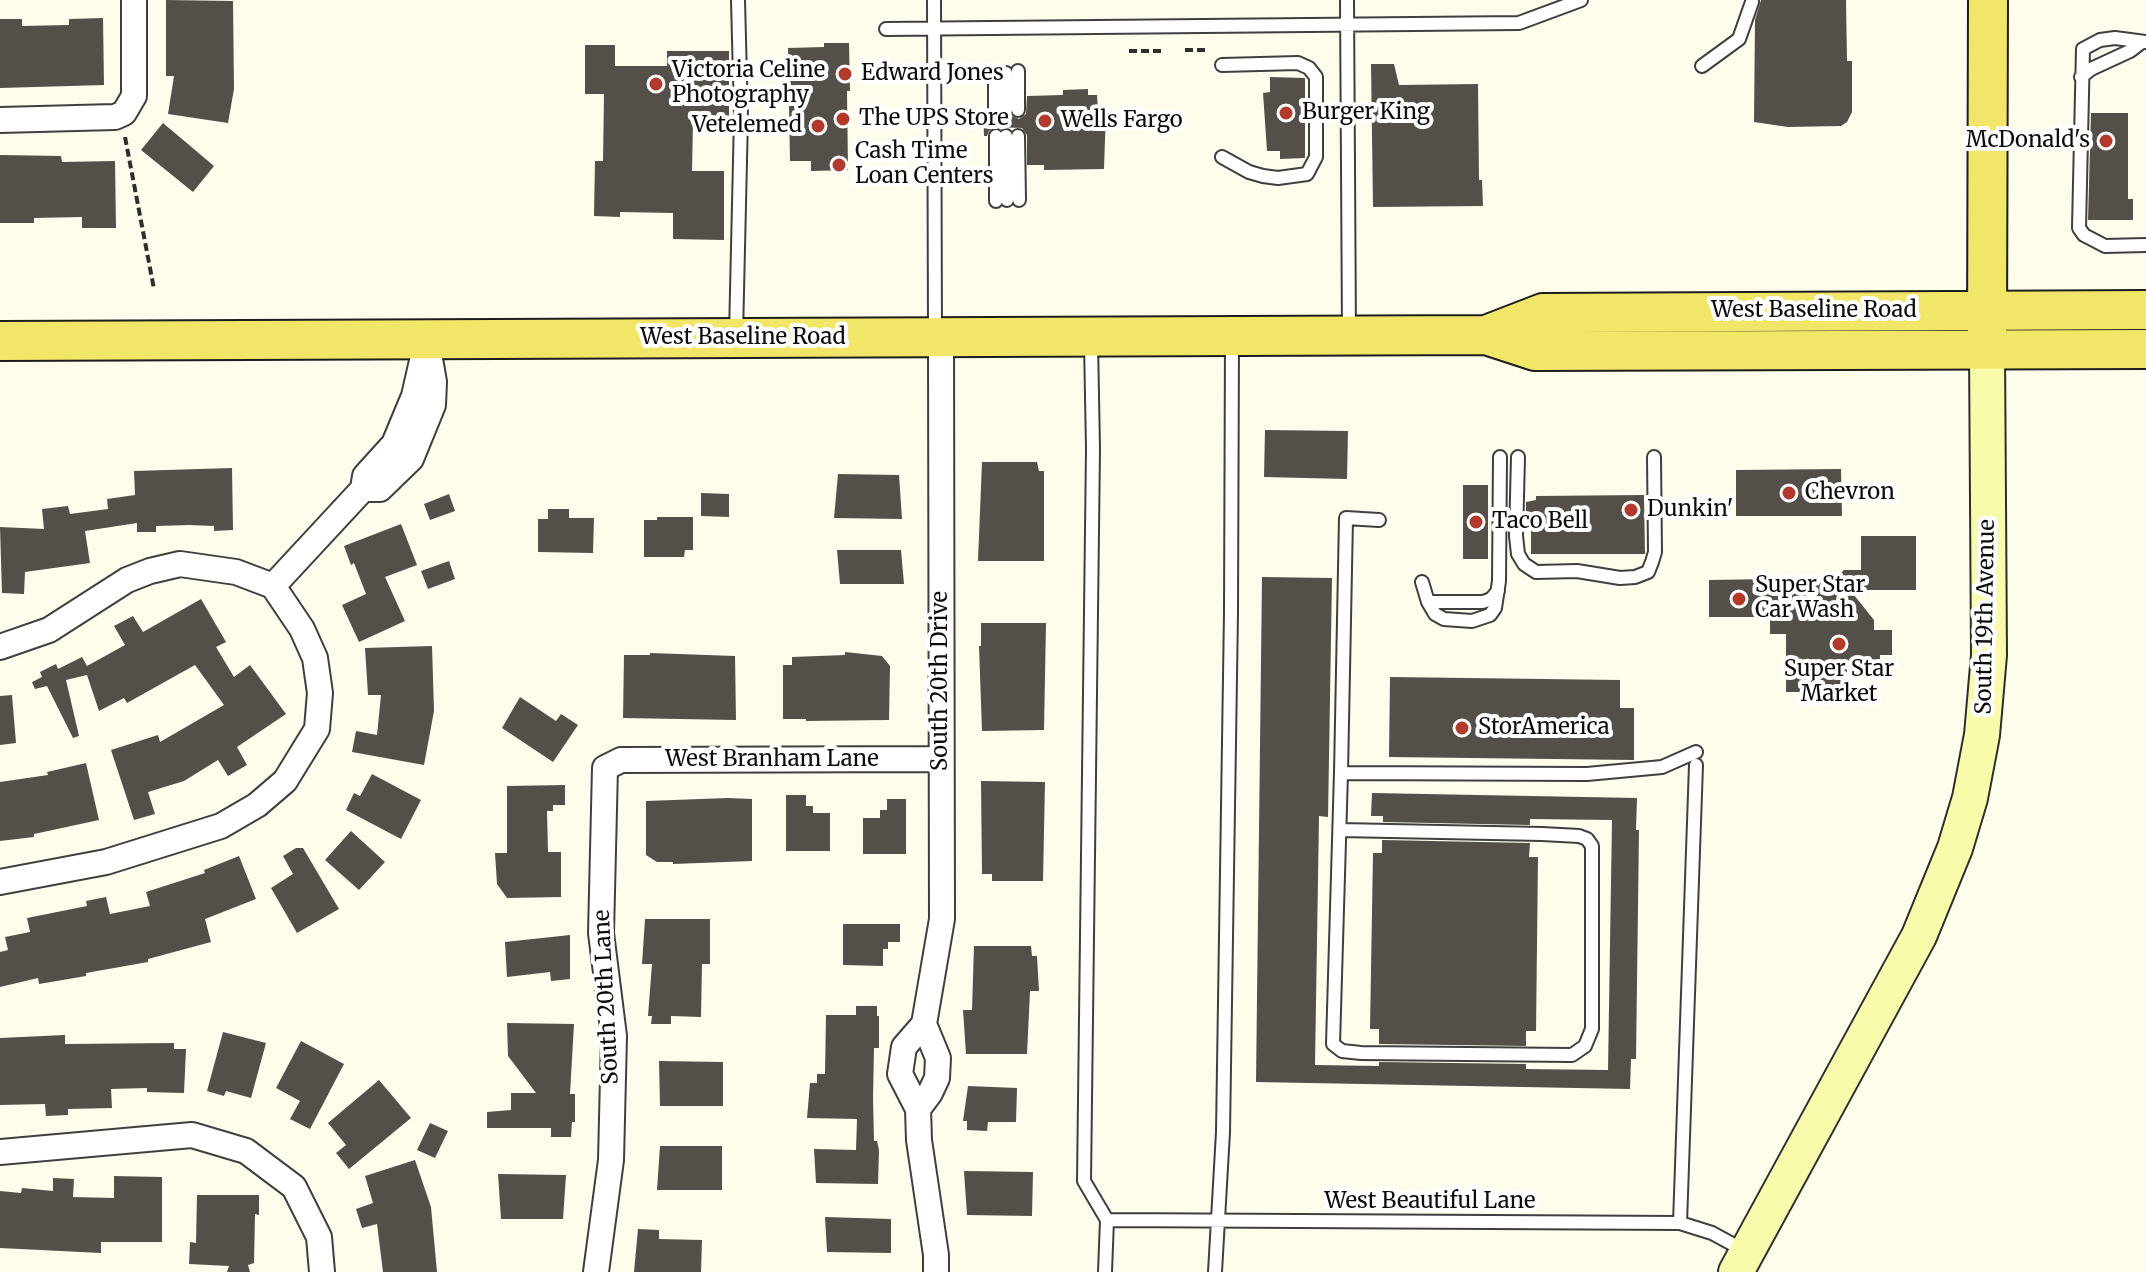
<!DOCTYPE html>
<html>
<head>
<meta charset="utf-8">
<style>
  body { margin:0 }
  canvas { display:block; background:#fefdec }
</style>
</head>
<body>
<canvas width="2146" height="1272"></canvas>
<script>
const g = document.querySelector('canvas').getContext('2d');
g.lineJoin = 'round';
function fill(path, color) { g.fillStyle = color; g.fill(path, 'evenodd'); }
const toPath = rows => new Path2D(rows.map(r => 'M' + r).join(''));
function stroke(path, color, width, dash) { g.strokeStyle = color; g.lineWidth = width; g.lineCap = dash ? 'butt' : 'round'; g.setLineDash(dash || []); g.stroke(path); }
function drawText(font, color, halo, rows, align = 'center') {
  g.font = font + ' Merriweather,serif'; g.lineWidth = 8; g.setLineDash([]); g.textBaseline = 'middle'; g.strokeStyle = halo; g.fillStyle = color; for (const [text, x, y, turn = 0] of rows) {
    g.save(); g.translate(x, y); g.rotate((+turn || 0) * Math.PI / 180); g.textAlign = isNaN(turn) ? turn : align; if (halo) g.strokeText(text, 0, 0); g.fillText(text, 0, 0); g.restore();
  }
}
const building = toPath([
  [166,0,233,1,234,89,228,123,168,114,174,76,166,76],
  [1761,0,1846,0,1847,61,1852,61,1852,112,1847,122,1841,126,1788,127,1754,122,1755,20],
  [103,18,104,85,0,88,0,19,22,19,22,26,69,25,69,19],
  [824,43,849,43,850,91,847,91,848,170,811,171,811,161,790,161,788,48,824,47],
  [585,45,615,45,615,66,667,66,667,51,729,51,729,121,693,121,692,171,724,171,724,240,673,239,673,213,620,212,620,217,594,216,595,161,603,161,604,94,585,94],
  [1371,64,1394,64,1399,85,1478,84,1479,180,1482,180,1483,206,1373,207],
  [1270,77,1305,78,1305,158,1280,159,1280,151,1267,151,1263,93,1270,92],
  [1088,89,1088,95,1097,95,1098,110,1106,110,1104,169,1044,170,1044,165,1027,165,1027,135,1022,128,995,127,989,131,987,136,984,136,983,110,994,119,1012,116,1019,119,1026,114,1027,96,1063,95,1063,90],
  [2091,113,2128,113,2128,199,2133,199,2133,220,2088,220],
  [163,123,214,166,193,192,141,150],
  [0,155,61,156,62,162,115,161,116,228,82,228,82,217,34,218,34,223,0,223],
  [1265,430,1348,431,1347,479,1264,477],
  [982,462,1037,462,1039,471,1044,471,1044,561,978,561],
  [232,468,233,530,214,531,214,526,189,525,156,526,156,532,137,532,137,523,85,531,90,563,25,572,24,594,2,593,0,527,44,529,42,509,68,506,70,514,108,509,107,499,135,495,134,471],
  [1841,469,1842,516,1736,516,1736,470],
  [838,474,899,475,902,519,834,518],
  [1463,485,1488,485,1488,559,1463,559],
  [701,493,729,494,729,517,701,516],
  [449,494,455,511,430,520,424,504],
  [1644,495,1645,554,1531,554,1531,527,1526,527,1526,502,1536,500,1536,496],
  [548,509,569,509,569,518,594,518,593,553,538,552,538,519,548,519],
  [657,517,693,517,693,550,685,550,684,557,644,557,644,520,657,520],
  [401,524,417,565,385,577,405,621,359,642,342,605,366,594,354,563,351,565,344,546],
  [1861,536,1916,536,1916,590,1850,590,1874,620,1874,630,1892,630,1892,655,1880,655,1880,666,1847,666,1847,692,1786,692,1786,634,1770,634,1770,617,1709,617,1709,580,1836,578,1844,570,1861,570],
  [837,550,901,550,904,584,840,584],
  [449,561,455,579,428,589,421,571],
  [1262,577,1332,578,1328,817,1319,816,1315,1065,1379,1066,1379,1062,1526,1064,1526,1069,1608,1070,1612,820,1530,819,1530,825,1383,822,1383,816,1371,816,1372,793,1637,798,1636,830,1639,830,1636,1059,1631,1059,1630,1089,1256,1082],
  [201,599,226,642,216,647,234,677,250,665,286,714,237,747,247,765,228,776,218,760,184,781,148,792,155,814,134,820,111,750,158,735,160,742,224,705,195,665,127,703,124,698,99,711,87,675,66,680,79,736,73,738,47,686,35,689,32,682,42,677,40,672,56,664,58,669,82,657,87,666,125,645,114,626,133,616,143,632],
  [981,623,1046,623,1044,730,982,731,979,646,981,646],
  [432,646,434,711,424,765,352,752,356,731,377,735,381,695,368,695,365,648],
  [845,652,882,656,890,666,889,720,806,721,806,719,783,719,783,665,792,665,792,657,845,655],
  [650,653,735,656,736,720,623,718,624,655,650,655],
  [1390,677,1620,680,1620,708,1634,708,1634,760,1389,757],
  [12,695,16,743,0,745,0,696],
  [520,697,556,721,561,714,578,725,553,762,502,728],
  [86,763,99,820,34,834,34,837,0,841,0,782,48,775,47,772],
  [372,774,421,800,401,839,346,810,354,793,360,796],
  [981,781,1045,782,1043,881,992,881,992,874,982,874],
  [565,785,565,805,553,805,553,811,547,811,548,852,561,852,561,897,507,898,497,884,495,853,507,853,507,786],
  [786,795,806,795,806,806,813,806,813,813,830,813,830,851,786,851],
  [728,798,752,799,752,861,673,864,673,862,657,862,646,855,646,801],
  [887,799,906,799,906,854,863,854,863,818,880,818,880,810,887,810],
  [351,831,385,862,359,890,325,860],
  [1382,840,1530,843,1529,857,1538,857,1536,1031,1526,1031,1526,1046,1379,1044,1379,1029,1370,1029,1373,853,1382,853],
  [296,848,303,848,339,909,297,933,271,888,293,874,283,856],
  [239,856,256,899,205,919,211,942,148,959,148,962,86,973,86,976,39,984,38,978,0,987,0,952,8,950,5,937,30,932,27,918,87,906,86,901,106,897,110,914,150,906,146,892,205,873,204,870],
  [645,919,710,919,710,964,702,964,701,1017,671,1016,671,1024,651,1024,652,1016,648,1016,652,964,642,964],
  [843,924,900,924,900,942,888,942,888,949,883,949,883,966,843,965],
  [570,935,570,979,551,981,550,972,507,977,505,942],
  [974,946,1031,946,1032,956,1037,956,1039,991,1030,991,1027,1054,966,1054,963,1010,972,1010],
  [856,1006,877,1006,877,1016,879,1016,879,1048,874,1048,873,1098,874,1141,877,1141,879,1150,878,1184,816,1183,814,1149,856,1150,857,1119,807,1118,810,1083,817,1083,817,1074,825,1074,826,1015,856,1015],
  [507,1023,574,1024,570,1094,575,1094,575,1122,572,1122,571,1137,551,1137,551,1128,487,1128,487,1112,511,1110,511,1093,536,1093,508,1056],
  [223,1032,266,1043,251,1098,226,1091,224,1096,207,1091],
  [65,1035,65,1044,174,1043,174,1049,186,1049,184,1093,147,1092,147,1088,111,1089,112,1108,68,1109,68,1115,46,1116,45,1104,0,1105,0,1038],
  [301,1041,344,1064,310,1129,290,1119,300,1101,276,1088],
  [659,1061,723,1062,723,1106,660,1106],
  [379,1080,411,1118,349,1169,336,1153,346,1145,328,1123],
  [968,1086,1017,1088,1016,1122,988,1122,987,1131,967,1130,967,1121,963,1121],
  [430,1123,448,1131,435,1158,417,1150],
  [660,1146,722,1146,722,1190,657,1190],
  [415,1160,431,1207,437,1272,383,1272,377,1224,362,1228,356,1209,373,1203,365,1176],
  [964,1171,1033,1172,1032,1216,967,1215],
  [498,1174,566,1175,563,1219,501,1219],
  [114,1176,162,1177,162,1242,101,1242,101,1253,0,1248,0,1191,21,1193,22,1188,53,1191,53,1178,74,1179,73,1197,114,1198],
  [197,1195,259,1195,259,1215,255,1214,254,1263,248,1265,250,1272,227,1272,229,1266,189,1264,190,1242,196,1243],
  [825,1217,891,1219,891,1253,827,1252],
  [638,1229,659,1230,659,1239,702,1240,701,1272,634,1272]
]);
const path = toPath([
  [1185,50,1209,50],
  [1129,51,1162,51],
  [125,137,154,289]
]);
const service = toPath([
  [934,0,935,333],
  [1347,0,1349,333],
  [886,29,1519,23,1581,0],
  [2146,42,2115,38,2100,40,2083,49,2079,228,2084,235,2105,246,2146,245],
  [1222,65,1298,63,1309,68,1316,77,1316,157,1307,174,1278,178,1263,176,1249,172,1222,157],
  [1702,66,1739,39,1752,2],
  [1018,71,1018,110],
  [1006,73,1006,110],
  [2081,77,2091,69,2130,51,2142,42],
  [995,79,995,110],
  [996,136,996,201],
  [1006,136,1007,200],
  [1018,136,1019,200],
  [736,335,741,117,738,0],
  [1091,342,1093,449,1084,1181,1107,1220,1105,1272],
  [1518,457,1516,536,1518,554,1524,564,1536,572,1577,571,1620,578,1635,577,1648,572,1652,562,1655,552,1654,457],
  [1379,520,1346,518,1341,773,1587,774,1662,767,1696,752],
  [1422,582,1428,602,1435,614,1444,619,1472,621,1490,615,1495,608,1499,581,1500,457],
  [1428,602,1483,602,1491,599,1498,591],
  [1340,830,1542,834,1579,836,1587,839,1592,846,1592,1029,1585,1046,1572,1055,1361,1053,1342,1051,1333,1044,1341,773],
  [1107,1220,1680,1223,1712,1233,1745,1251],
  [1680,1223,1696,765],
  [1215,1272,1223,1132,1231,612,1232,340]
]);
const minor = toPath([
  [0,120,115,117,124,113,134,96,134,0],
  [363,489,380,489,411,459,433,405,434,382,429,353],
  [273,586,363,489,365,476,394,444,414,396,427,339],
  [0,647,49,630,127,580,150,571,180,564,236,572,273,586,302,629,315,658,320,693,317,729,285,781,257,805,221,826,106,862,0,882],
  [918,1109,930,1093,937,1078,938,1058,924,1024],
  [0,1152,192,1135,246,1151,294,1187,319,1237,322,1272],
  [596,1272,611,1160,614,1036,601,933,605,768,621,760,940,759],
  [936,1272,936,1255,919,1140,918,1109,900,1074,904,1047,924,1024,942,919,941,337]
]);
const secondary = toPath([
  [1736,1272,1919,936,1955,848,1970,798,1982,735,1989,655,1987,349]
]);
const primary = toPath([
  [1987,334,1988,0],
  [1486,335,1543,313,2146,310],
  [0,341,1486,335,1535,351,2146,349]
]);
const markers = [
  [845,74,8,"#b5392b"],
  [656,84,8,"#b5392b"],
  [1286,113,8,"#b5392b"],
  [843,119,8,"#b5392b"],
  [1045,121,8,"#b5392b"],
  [818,126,8,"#b5392b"],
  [2106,141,8,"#b5392b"],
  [839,165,8,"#b5392b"],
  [1789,493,8,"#b5392b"],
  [1631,510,8,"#b5392b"],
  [1476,522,8,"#b5392b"],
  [1739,599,8,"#b5392b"],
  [1839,644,8,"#b5392b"],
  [1462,728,8,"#b5392b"]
];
const poiNames = [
  ["Victoria Celine",672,71],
  ["Photography",672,96],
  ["Edward Jones",861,74],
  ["Burger King",1302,113],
  ["The UPS Store",859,119],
  ["Wells Fargo",1061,121],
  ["Vetelemed",802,126,"right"],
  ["McDonald's",2090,141,"right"],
  ["Cash Time",855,152],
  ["Loan Centers",855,177],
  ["Chevron",1805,493],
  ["Dunkin'",1647,510],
  ["Taco Bell",1492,522],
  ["Super Star",1755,586],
  ["Car Wash",1755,611],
  ["Super Star",1839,670,"center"],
  ["Market",1839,695,"center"],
  ["StorAmerica",1478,728]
];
const streetNames = [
  ["West Baseline Road",1814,311],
  ["West Baseline Road",743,338],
  ["South 19th Avenue",1986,617,-89],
  ["South 20th Drive",941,681,-90],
  ["West Branham Lane",772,760],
  ["South 20th Lane",607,997,-93],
  ["West Beautiful Lane",1430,1202]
];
fill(building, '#544f49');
stroke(service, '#3f3f3f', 16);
stroke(minor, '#3f3f3f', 28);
stroke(secondary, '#2e2e2e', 38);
stroke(primary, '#1d1d1d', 42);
stroke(path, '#2e2e2e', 4, [8, 4]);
stroke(service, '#fff', 12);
stroke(minor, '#fff', 24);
stroke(secondary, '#f8fbaa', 34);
stroke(primary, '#f2e668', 38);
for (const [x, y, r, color] of markers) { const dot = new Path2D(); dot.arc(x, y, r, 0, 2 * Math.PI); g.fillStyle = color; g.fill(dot); stroke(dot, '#fff', 3); }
drawText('22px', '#0c0c0c', '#fff', poiNames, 'left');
drawText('22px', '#0c0c0c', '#fff', streetNames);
</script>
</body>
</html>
